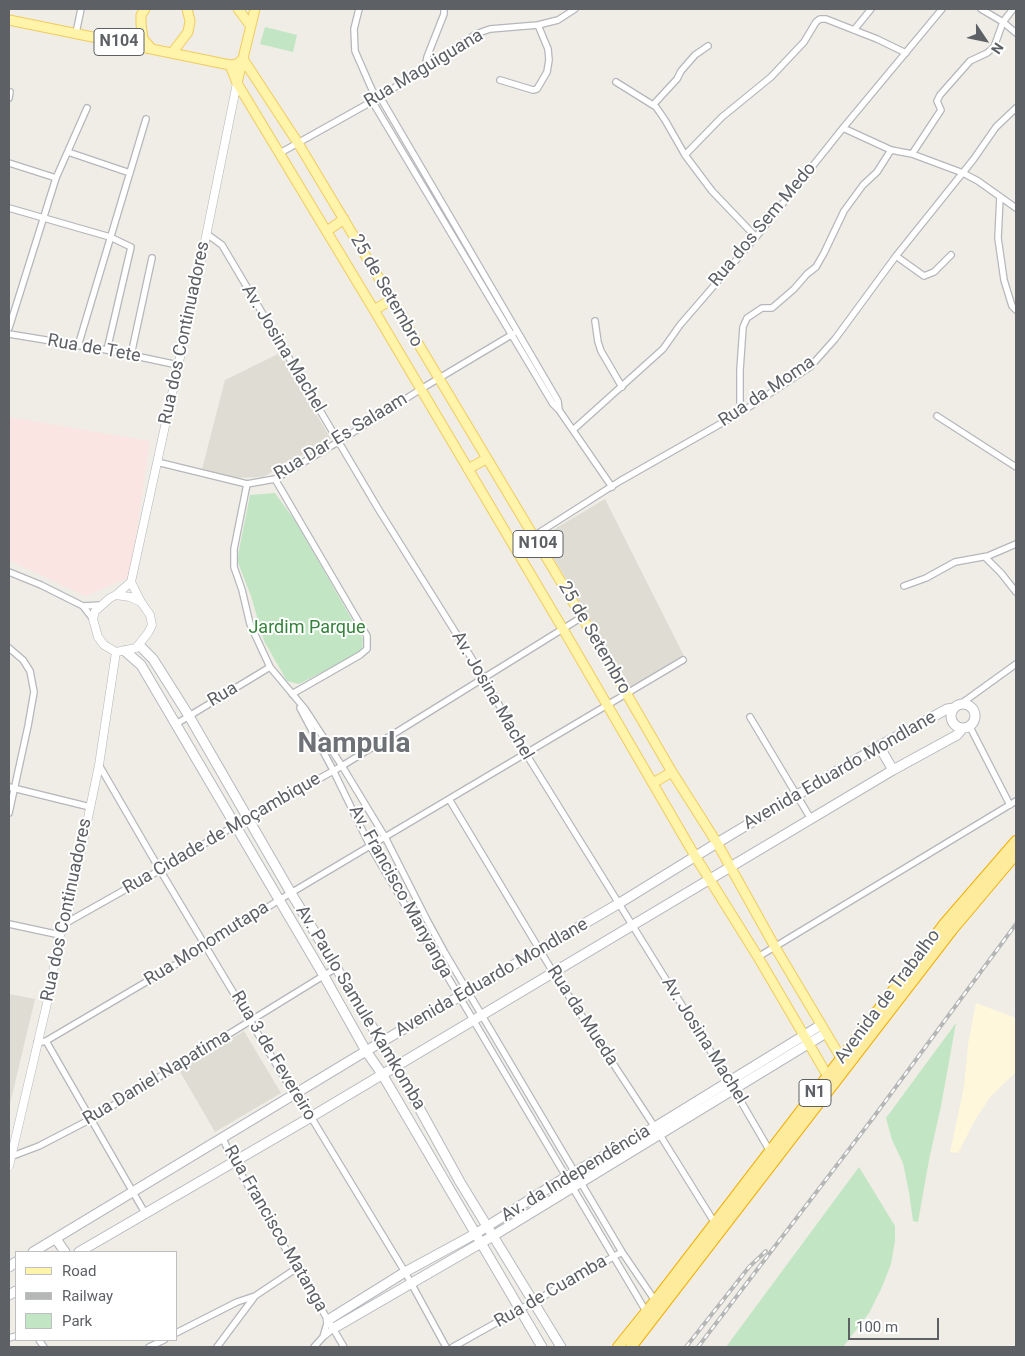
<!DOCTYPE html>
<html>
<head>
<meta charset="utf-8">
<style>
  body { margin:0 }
  #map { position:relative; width:1025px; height:1356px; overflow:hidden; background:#efede5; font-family:Roboto,sans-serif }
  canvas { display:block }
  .frame { position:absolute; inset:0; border:10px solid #5d6065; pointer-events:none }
  .legend { position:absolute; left:15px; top:1251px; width:162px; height:90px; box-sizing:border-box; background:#fff; border:1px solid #bebfc1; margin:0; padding:6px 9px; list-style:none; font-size:15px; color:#5d6065 }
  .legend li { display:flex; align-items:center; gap:10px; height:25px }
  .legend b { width:25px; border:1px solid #bebfc1 }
  .north { position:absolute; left:960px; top:15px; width:50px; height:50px; -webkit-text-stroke:4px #fff; paint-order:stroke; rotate:124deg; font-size:14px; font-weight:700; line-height:20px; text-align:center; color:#5d6065 }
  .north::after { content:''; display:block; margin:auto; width:18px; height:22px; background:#5d6065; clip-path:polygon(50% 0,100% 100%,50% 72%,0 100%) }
  .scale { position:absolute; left:848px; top:1318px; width:91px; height:22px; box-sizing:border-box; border:2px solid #5d6065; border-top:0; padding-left:6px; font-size:15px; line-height:18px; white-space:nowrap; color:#5d6065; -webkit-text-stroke:4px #fff; paint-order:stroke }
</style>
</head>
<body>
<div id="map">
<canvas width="1025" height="1356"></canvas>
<div class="frame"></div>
<ul class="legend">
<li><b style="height:6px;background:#fff4aa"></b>Road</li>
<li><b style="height:6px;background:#b5b6b6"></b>Railway</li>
<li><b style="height:14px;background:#c2e6c3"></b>Park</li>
</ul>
<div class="north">N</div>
<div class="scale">100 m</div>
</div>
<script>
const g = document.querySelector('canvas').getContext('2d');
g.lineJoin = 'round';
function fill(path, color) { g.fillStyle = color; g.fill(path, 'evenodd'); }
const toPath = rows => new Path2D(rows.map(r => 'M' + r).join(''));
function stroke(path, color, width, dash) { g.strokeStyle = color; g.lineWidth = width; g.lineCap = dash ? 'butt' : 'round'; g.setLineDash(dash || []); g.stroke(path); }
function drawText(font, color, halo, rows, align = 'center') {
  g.font = font + ' Roboto,sans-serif'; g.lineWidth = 4; g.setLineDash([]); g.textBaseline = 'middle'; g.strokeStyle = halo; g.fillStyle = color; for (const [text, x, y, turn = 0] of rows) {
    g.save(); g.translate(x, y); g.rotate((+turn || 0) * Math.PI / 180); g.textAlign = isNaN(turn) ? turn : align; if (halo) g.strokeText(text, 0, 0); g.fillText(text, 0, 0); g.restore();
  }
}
const commercial = toPath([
  [976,1003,1016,1018,1016,1072,991,1096,975,1120,958,1153,950,1152,964,1087,968,1044]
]);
const education = toPath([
  [280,353,331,439,263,477,232,478,202,469,225,380],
  [605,499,684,656,631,688,541,537],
  [9,994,35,999,9,1108],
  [244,1031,281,1093,215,1132,179,1070]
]);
const medical = toPath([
  [9,417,150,441,130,577,85,596,9,560]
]);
const green = toPath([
  [265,27,297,35,293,52,260,44],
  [275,493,296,522,363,639,362,649,342,662,299,684,287,681,264,641,251,596,237,560,250,495],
  [956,1023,941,1106,929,1160,918,1222,913,1221,909,1192,903,1163,892,1140,886,1118],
  [859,1167,895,1226,895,1241,891,1264,882,1287,869,1313,843,1347,726,1347]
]);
const minor = toPath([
  [359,9,354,29,355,51,373,92,380,97,558,401,559,410],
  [981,9,1003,22,1016,33],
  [854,30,871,9],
  [76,33,81,9],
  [425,68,427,57,444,14,444,9],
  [500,80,533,90,537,89,547,72,549,60,548,49,538,25],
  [616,82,656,107,665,120,685,155,712,191,756,237],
  [373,92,372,101,553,404,559,410,612,487],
  [9,98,10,92],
  [653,105,677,79,681,71,695,55,708,46],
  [843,128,891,150,912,154,963,173,978,181,1016,208],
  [68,152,130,173],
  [280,153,380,97,476,34,490,29,538,25,558,20,575,9],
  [912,154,939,113,941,110,937,101,940,95,970,61,987,53,994,47,1003,22,1013,9],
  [685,155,722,117,771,77,804,42,816,22,820,19,826,19,877,39,906,53],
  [9,163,56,178],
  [1000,197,998,238,1004,280,1012,306,1016,310],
  [9,208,110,237,131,247,107,350],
  [207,234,222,245,379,510,484,678,528,757,729,1081,771,1153],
  [896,256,924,276,934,272,951,255],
  [595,321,598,342,601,351,622,387],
  [9,328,56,178,87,108],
  [9,334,107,350,178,365],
  [78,346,146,119],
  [131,355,152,258],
  [743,411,740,402,740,370,743,327,747,318,762,308,772,308,794,289,807,274,816,267,824,253,844,211,863,185,877,172,891,150],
  [937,416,1016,467],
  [573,430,663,349,680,325,756,237,843,128,942,9],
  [157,462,247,484,275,479,338,442,421,389,513,334],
  [275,479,367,636,367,649,360,655,292,694],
  [247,484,234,549,234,567,242,590,250,624,270,667,305,709,342,766,385,837,427,920,445,953,622,1252,656,1302],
  [515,548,620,481,743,411,810,367,835,339,896,256,973,160,996,127,1016,108],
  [985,557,1001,573,1016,592],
  [9,572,41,585,83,606,93,619],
  [904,586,926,578,955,562,988,556,1016,544],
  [83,606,101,605],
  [9,648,23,660,30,671,34,692,28,726,9,813],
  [962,703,1016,664],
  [300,708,333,770,370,846,647,1313],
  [750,717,811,819],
  [176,724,270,667],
  [970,727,1010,805],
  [99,765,160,870,285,1079,311,1117,405,1272,446,1347],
  [9,787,90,807],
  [449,799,553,972,660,1135,716,1225],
  [66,923,160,870,236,825,342,766,582,617],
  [9,924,60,935],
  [758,957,1016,801],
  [46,1041,145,1213],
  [37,1043,46,1041,207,946,279,900,683,660],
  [223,1139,234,1162,344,1347],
  [10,1157,39,1146,91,1119,336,968],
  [176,1333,237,1302,255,1296],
  [323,1337,328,1320],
  [9,1338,16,1336],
  [39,1340,44,1347],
  [149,1347,164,1340],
  [217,1347,255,1296,297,1268],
  [314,1347,323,1337,334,1328],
  [453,1347,622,1252]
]);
const tertiary = toPath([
  [131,582,201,261,237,83],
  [131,582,141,602],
  [116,595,130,597,141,602,150,615,152,625,148,633,136,648,116,652,104,645,98,637,93,619,95,611,110,598,116,595],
  [116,595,131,582],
  [9,1166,48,999,60,935,66,923,99,765,116,652]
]);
const secondary = toPath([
  [140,646,153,659,189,716,291,893,396,1066,460,1182,561,1347],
  [125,651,141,665,324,976,366,1051,382,1074,542,1347],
  '951 716a12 12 0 1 1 24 0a12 12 0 1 1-24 0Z',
  [879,746,893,770],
  [56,1239,65,1252],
  [33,1252,366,1051,618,904,717,843,879,746,947,709,954,708],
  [79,1252,311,1117,893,770,957,735,962,729],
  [9,1267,16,1262],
  [9,1295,16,1291],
  [328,1320,405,1272,475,1234,566,1177,655,1127,821,1025],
  [334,1328,493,1236,826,1033]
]);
const primary = toPath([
  [145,9,141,15,141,24,143,39,151,48],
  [238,9,250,25],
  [9,20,230,65,237,64,243,59],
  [172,53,188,32,190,21,187,9],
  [243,59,298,143,582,617,672,772,717,843,775,947,844,1063],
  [230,65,237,83,374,310,563,629,695,856,758,957,830,1080],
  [237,83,255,9],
  [327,231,344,219],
  [374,310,391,300],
  [468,469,486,459],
  [653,783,672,772]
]);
const trunk = toPath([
  [618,1347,655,1301,945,923,1016,841],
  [631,1347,952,930,1016,854]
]);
const rail = toPath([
  [686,1347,749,1267,766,1251],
  [698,1347,873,1118,1016,924]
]);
const shields = [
  [119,42,50],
  [538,544,50],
  [815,1093,32]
];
const shieldNames = [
  ["N104",119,42],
  ["N104",538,544],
  ["N1",815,1093]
];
const streetNames = [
  ["Rua Maguiguana",424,69,-31],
  ["Rua dos Sem Medo",763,225,-50],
  ["25 de Setembro",386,291,60],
  ["Rua dos Continuadores",185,333,-78],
  ["Rua de Tete",94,349,10],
  ["Av. Josina Machel",283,349,59],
  ["Rua da Moma",767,392,-34],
  ["Rua Dar Es Salaam",341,437,-31],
  ["25 de Setembro",594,638,60],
  ["Rua",223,695,-31],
  ["Av. Josina Machel",492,696,60],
  ["Avenida Eduardo Mondlane",840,771,-30],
  ["Rua Cidade de Moçambique",222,834,-30],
  ["Av. Francisco Manyanga",400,892,61],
  ["Rua dos Continuadores",67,910,-78],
  ["Rua Monomutapa",207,944,-32],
  ["Avenida Eduardo Mondlane",492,978,-30],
  ["Avenida de Trabalho",888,997,-53],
  ["Av. Paulo Samule Kamkomba",360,1008,59],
  ["Rua da Mueda",582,1016,57],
  ["Av. Josina Machel",704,1041,58],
  ["Rua 3 de Fevereiro",273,1056,59],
  ["Rua Daniel Napatima",157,1078,-31],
  ["Av. da Independência",576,1174,-31],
  ["Rua Francisco Matanga",275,1229,60],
  ["Rua de Cuamba",551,1292,-30]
];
const parkNames = [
  ["Jardim Parque",307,628]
];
const townNames = [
  ["Nampula",354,745]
];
fill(commercial, '#fef7db');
fill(education, '#dfdcd3');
fill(medical, '#fbe5e2');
fill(green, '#c2e6c3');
stroke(minor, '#b5b7bc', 8);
stroke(tertiary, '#b5b7bc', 9);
stroke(secondary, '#b6b9bf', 11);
stroke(primary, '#f1cc5c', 11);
stroke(trunk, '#f3af01', 12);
stroke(minor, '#fff', 5.5);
stroke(tertiary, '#fff', 8);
stroke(secondary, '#fff', 9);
stroke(primary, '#fff4aa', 9);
stroke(trunk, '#feec9c', 10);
stroke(rail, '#b5b6b6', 4);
stroke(rail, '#fff', 2, [5.5]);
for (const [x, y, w] of shields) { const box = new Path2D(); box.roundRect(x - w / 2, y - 13.5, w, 27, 4); g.fillStyle = '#fff'; g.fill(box); stroke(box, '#5d6065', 1); }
drawText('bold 16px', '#5d6065', null, shieldNames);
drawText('18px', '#5d6065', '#fff', streetNames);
drawText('18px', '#35843b', '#fff', parkNames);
drawText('bold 28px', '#6e7277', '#fff', townNames);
</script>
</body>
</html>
